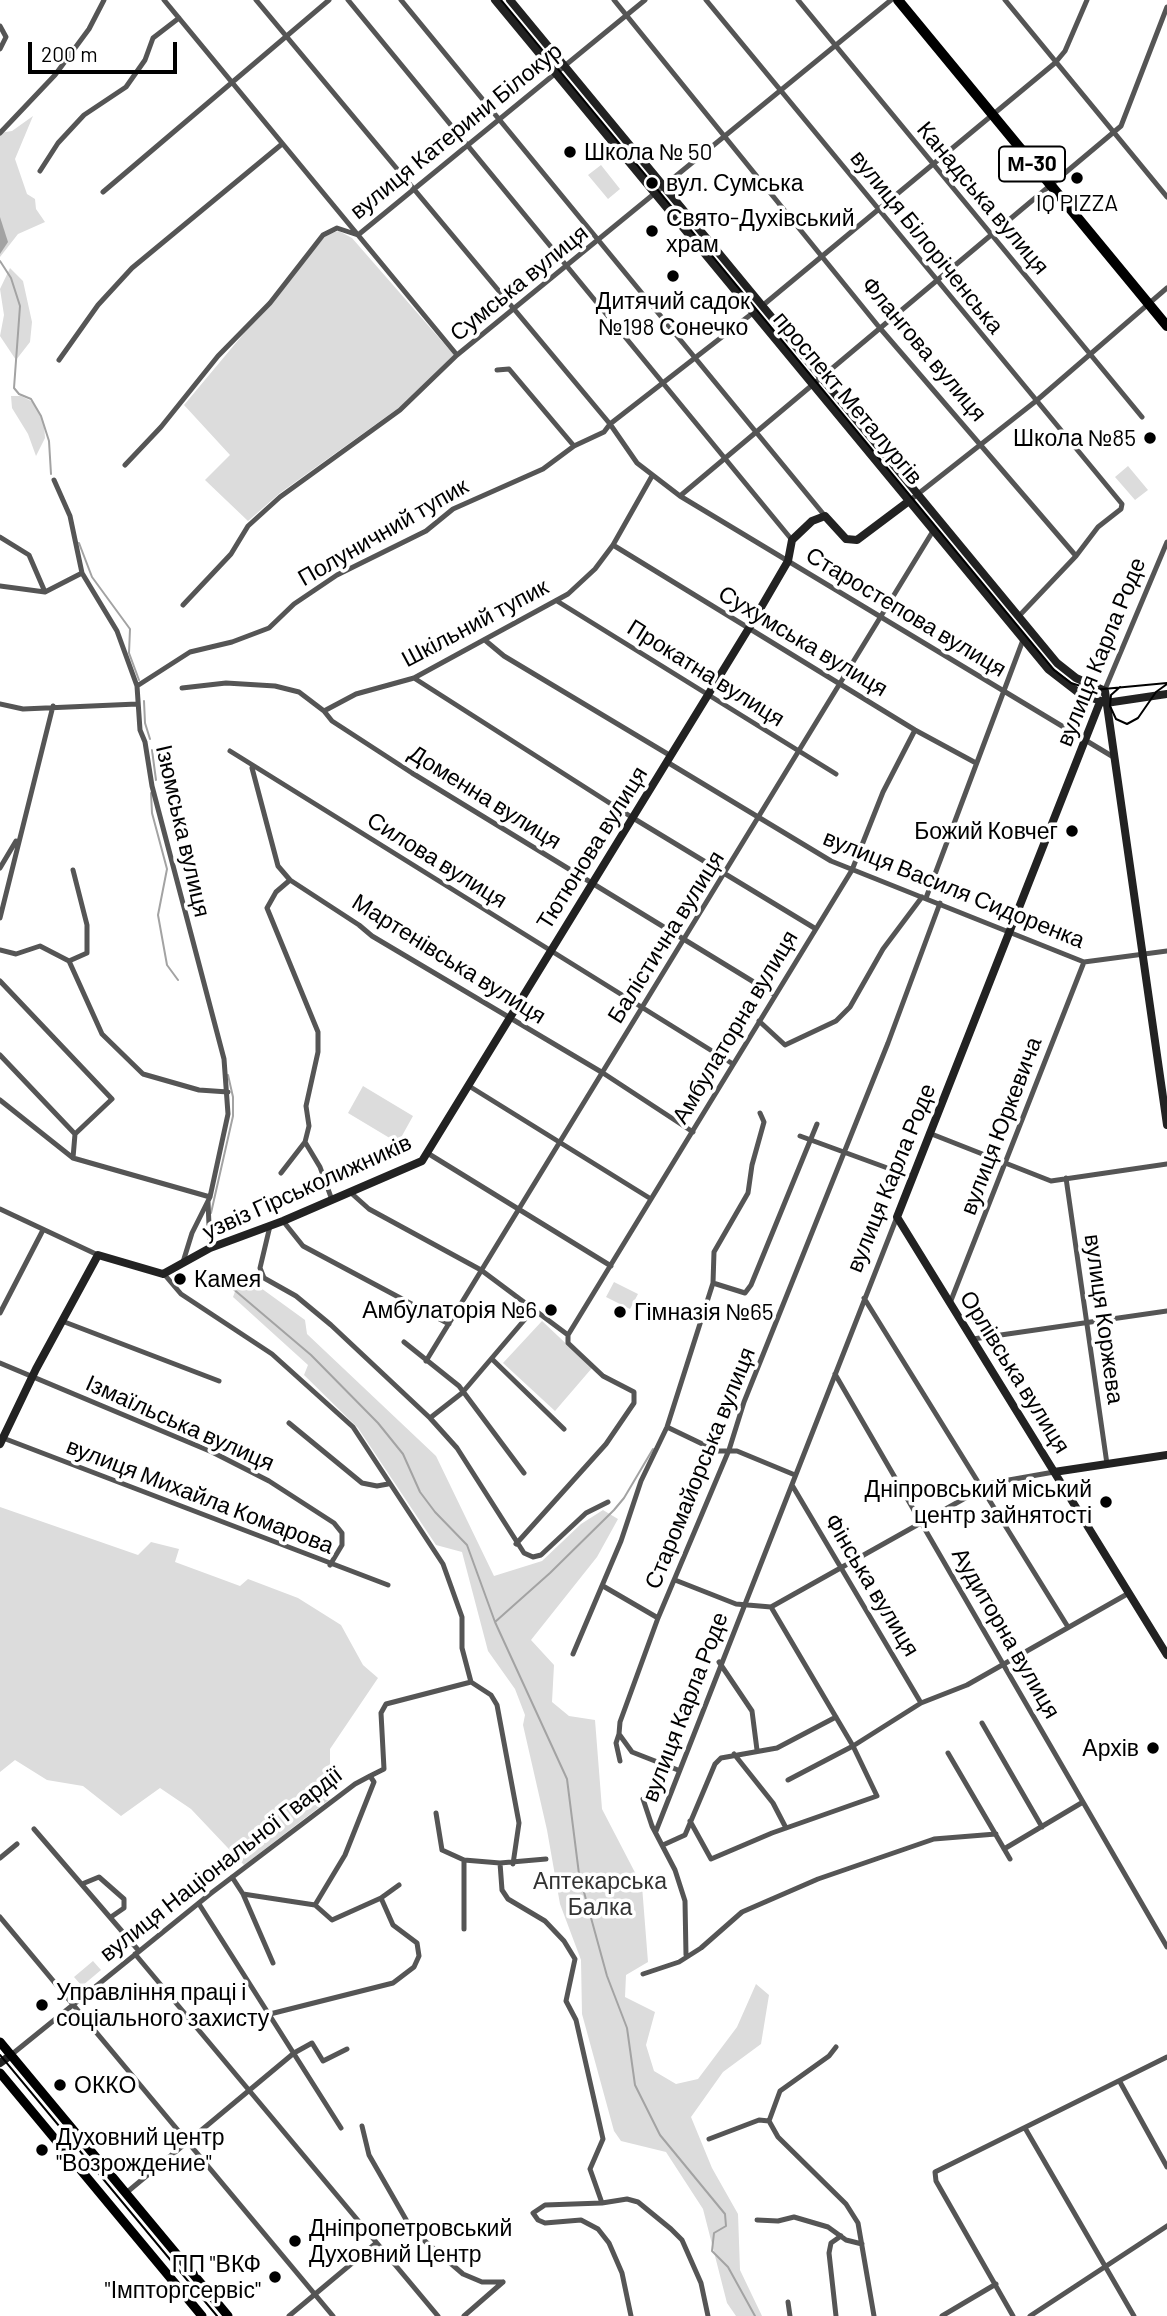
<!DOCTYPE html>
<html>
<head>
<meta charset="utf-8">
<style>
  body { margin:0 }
  #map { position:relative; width:1167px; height:2316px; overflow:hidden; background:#fff; font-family:Barlow,sans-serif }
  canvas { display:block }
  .scale { position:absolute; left:28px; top:42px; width:149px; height:32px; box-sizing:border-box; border:4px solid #000; border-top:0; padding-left:9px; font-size:21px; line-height:24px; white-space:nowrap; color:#000; -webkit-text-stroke:5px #fff; paint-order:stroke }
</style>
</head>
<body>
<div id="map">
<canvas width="1167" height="2316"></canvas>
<div class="scale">200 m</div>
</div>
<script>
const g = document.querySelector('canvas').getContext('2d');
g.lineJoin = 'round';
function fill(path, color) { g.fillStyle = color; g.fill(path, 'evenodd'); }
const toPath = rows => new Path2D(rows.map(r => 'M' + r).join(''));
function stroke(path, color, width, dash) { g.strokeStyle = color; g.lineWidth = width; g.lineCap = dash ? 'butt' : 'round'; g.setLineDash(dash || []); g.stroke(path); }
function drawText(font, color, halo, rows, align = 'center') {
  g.font = font + ' Barlow,sans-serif'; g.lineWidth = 7; g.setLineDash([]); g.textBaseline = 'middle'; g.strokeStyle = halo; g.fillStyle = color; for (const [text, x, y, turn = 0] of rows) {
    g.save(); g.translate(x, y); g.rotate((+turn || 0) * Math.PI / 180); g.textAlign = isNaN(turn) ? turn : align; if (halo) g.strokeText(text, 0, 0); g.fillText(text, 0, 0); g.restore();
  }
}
const green = toPath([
  [33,116,15,159,27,194,35,199,36,209,45,222,18,234,0,257,0,133,12,131],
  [601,165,620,189,608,199,588,175],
  [339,231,352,238,454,355,415,396,280,493,248,521,205,480,230,455,184,405,327,234],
  [10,268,23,281,32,322,30,342,16,360,0,336,4,315,0,289],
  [11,396,21,396,33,402,44,423,45,438,36,456,28,434,12,408],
  [1128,466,1148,490,1135,500,1115,477],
  [363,1086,413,1116,398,1143,348,1113],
  [614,1282,638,1294,630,1309,606,1297],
  [254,1283,305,1320,307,1334,436,1456,494,1576,542,1561,581,1524,603,1510,618,1519,597,1557,531,1640,554,1665,552,1702,569,1716,595,1720,602,1809,642,1886,648,1962,626,1975,625,1997,655,2012,646,2045,654,2071,676,2084,698,2079,737,2027,756,1984,769,1995,761,2044,723,2072,691,2117,712,2168,738,2214,740,2270,762,2316,736,2316,727,2303,703,2209,666,2152,621,2141,614,2131,582,2014,581,1960,560,1904,547,1830,523,1725,525,1715,515,1689,488,1651,462,1552,436,1545,358,1428,304,1375,308,1365,233,1297,237,1286],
  [542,1321,592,1368,555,1411,503,1363],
  [0,1507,138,1555,151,1542,179,1549,175,1562,240,1586,248,1579,298,1598,341,1625,363,1665,378,1678,330,1749,330,1799,244,1865,191,1809,160,1788,121,1816,83,1786,47,1780,15,1760,0,1772],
  [93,1961,101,1970,82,1986,74,1977]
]);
const water = toPath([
  [0,217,8,242,0,254]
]);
const stream = toPath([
  [0,261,11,278,20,306,14,388,19,394,31,399,41,416,49,441,51,474],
  [79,543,92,577,130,629,129,653,139,680],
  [144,701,145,723,150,739],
  [152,750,156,780],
  [151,793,152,813,167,869,158,915,167,965,178,980],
  [211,1213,233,1116,233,1097,228,1075],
  [225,1282,311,1355,378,1423,403,1454,420,1492,435,1512,467,1545,495,1622,567,1779,579,1874,607,1976,627,2028,635,2085,660,2135,725,2214,726,2226,714,2233,712,2251,728,2267,755,2316],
  [495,1622,550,1573,614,1510,624,1498,653,1449]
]);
const street = toPath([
  [164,0,457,355],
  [256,0,610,424,637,463,680,496,1115,758],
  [348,0,792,540],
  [401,0,825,516],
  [614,0,879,327,1076,556],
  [706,0,1122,504,1121,509,1098,527,1076,556,1019,616],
  [798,0,1142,417],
  [1005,0,1167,197],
  [0,26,6,37,0,49],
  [0,133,55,75,89,29,104,0],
  [40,171,58,143,84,115,126,87,145,60,153,38,179,18],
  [103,192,329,0],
  [762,306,1055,63,1065,51,1087,0],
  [59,360,98,305,132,268,282,144],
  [497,370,509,369,574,446],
  [125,465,161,427,218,356,270,303,323,235,337,228,358,235,645,0],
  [54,480,70,516,82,573,117,631,137,686,140,730,145,742,152,786,224,1059,228,1114,210,1197,192,1233,183,1262],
  [680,496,1121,126,1167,7],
  [909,501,1036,401,1167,288],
  [0,537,29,555,45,592],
  [613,545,915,730,976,763],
  [0,586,45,592,82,573],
  [557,601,836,774],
  [183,605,231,554,248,526,280,497,400,410,457,355,891,0],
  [486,641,504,656,671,756],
  [414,678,633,818,816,929],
  [137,686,190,652,232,642,269,628,294,604,337,575,426,531,453,509,543,469,574,446,604,432,610,424,754,312],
  [182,688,226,683,275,686,299,692,324,711,356,694,414,678,568,594,595,569,613,545,652,476],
  [1103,694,1167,542],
  [0,704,23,709,137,704],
  [324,711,332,721,412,773,775,995],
  [230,751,733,1064],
  [667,762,831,861,1084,962,1167,951],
  [252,768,278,866,290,880,359,925,372,936,603,1073,693,1132],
  [0,868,16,841],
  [290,880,276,892,267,908,318,1032,318,1052,306,1106,309,1126,305,1142,320,1167,332,1200],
  [926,898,1023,640],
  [0,918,53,706],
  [0,950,16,954,40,946,69,961,102,1034,143,1074,199,1090,228,1092],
  [69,961,87,953,87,925,73,870],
  [0,981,112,1099,75,1134,73,1158],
  [759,1021,785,1045,836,1021,850,1007,883,949,922,897],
  [0,1055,75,1134],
  [469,1086,651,1199],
  [0,1100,73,1158,210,1197],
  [929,1133,1051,1181,1167,1164],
  [800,1136,912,1177],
  [429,1154,611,1266],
  [281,1173,305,1142],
  [1066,1178,1107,1464],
  [350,1192,369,1209,481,1270,568,1335],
  [208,1202,210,1248],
  [0,1209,98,1255],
  [283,1221,303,1246,449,1324],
  [270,1226,260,1268,264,1278,296,1296,331,1325,430,1418,457,1448,524,1553,533,1557,541,1555,586,1513,608,1502],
  [164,1274,181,1294,272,1354,353,1427,443,1564,462,1617,462,1648,471,1682],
  [713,1283,714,1252,748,1193,752,1165,764,1122,760,1113],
  [864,1298,1068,1627],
  [950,1303,1084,962],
  [0,1313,43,1230],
  [62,1321,219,1381],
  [568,1335,852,870,883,792,915,730],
  [973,1339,1167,1311],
  [404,1342,459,1386,524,1473],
  [493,1360,564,1429],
  [426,1361,933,531],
  [0,1363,212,1452,269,1481,334,1523,342,1533,342,1545,330,1565],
  [835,1374,1167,1947],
  [430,1418,462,1393,532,1311],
  [289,1423,362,1483,377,1486,388,1484],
  [667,1427,717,1451,737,1451,795,1475],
  [3,1438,388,1585],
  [792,1485,921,1703],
  [516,1544,606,1444,634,1403,634,1392,603,1376,568,1343,568,1335],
  [675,1580,736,1604,771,1607,992,1483,1054,1472],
  [603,1586,658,1618],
  [573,1654,621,1541,641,1481,667,1427,713,1283,745,1293,751,1285,817,1124],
  [719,1662,752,1711,757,1750],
  [471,1682,491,1695,497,1705,519,1823,513,1864],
  [982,1723,1042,1827],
  [619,1734,616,1743,620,1761],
  [948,1753,1010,1859],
  [734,1754,773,1803,786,1828],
  [678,1770,632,1752,619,1734,620,1722,658,1618,729,1450,744,1402,888,1043,940,903],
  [788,1780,853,1746,921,1703,967,1685,1129,1593],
  [643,1799,652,1826,675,1870,685,1901,686,1955],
  [436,1813,442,1850,464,1860,500,1863,546,1859],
  [690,1821,711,1859,772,1833,877,1796,853,1746,771,1607],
  [34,1829,139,1951],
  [656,1831,897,1217],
  [663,1845,685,1835,715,1764,721,1758,777,1748,836,1717],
  [1004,1849,1083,1802],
  [0,1858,17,1844],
  [464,1860,464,1929],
  [500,1863,502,1890,508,1899,545,1921,564,1941,575,1959,566,2001,576,2020,603,2139,590,2169,602,2203,627,2199,638,2202,671,2229,682,2240,701,2283,708,2316],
  [232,1877,243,1894,273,1963],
  [82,1884,99,1877,124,1899,124,1908,111,1917],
  [243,1894,315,1905,332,1920,381,1898,399,1885],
  [199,1904,341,2128],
  [315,1905,345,1855,374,1782,370,1776,384,1769,381,1713,386,1704,471,1682],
  [0,1917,333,2316],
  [135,1954,438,2316],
  [643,1974,679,1962,701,1948,742,1912,818,1879,934,1839,996,1834],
  [270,2014,393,1983,414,1967,419,1956,417,1943,393,1925,381,1898],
  [836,2047,829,2056,780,2091,769,2121,778,2137,846,2204,858,2223,874,2316],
  [11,2055,210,1894,355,1784,370,1776],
  [1120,2082,1167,2167],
  [362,2126,369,2155,412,2230,463,2274,482,2282,503,2282],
  [1025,2128,1134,2316],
  [709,2139,759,2120,769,2121],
  [126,2193,294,2053,312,2043,323,2061,347,2049],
  [602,2203,545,2205,533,2213,538,2220,545,2223,581,2220,598,2229,609,2243,622,2273,631,2316],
  [757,2220,778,2221,794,2217,828,2227,846,2240,862,2244],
  [788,2302,790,2316],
  [289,2316,375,2244],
  [464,2316,503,2282],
  [836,2316,829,2253,831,2243,841,2236],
  [942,2316,996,2284],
  [1013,2316,936,2181,935,2172,1167,2057],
  [1030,2316,1167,2226]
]);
const secondary = toPath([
  [495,0,1048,669,1079,693,1106,703,1167,694],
  [510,0,1057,663,1076,678,1105,691,1167,1125],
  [1100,702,897,1217,1167,1655],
  [0,1444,36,1369,98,1255,163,1274,210,1248,283,1221,422,1161,749,628,788,561,792,540,812,521,825,516,846,539,857,540,909,501],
  [1054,1472,1167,1455],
  [0,2063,11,2055]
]);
const primary = toPath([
  [0,2042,228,2316],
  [0,2073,202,2316]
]);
const highway = toPath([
  [898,0,1167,326]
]);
const tram = toPath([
  [501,0,1054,670,1071,683,1093,690,1167,683],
  [1120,687,1111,695,1110,706,1116,719,1127,724,1138,718,1156,692,1167,684],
  [0,2055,217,2316]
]);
const markers = [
  [570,152,7,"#000"],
  [1077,178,7,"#000"],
  [652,183,7,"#000"],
  [652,231,7,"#000"],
  [673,276,7,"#000"],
  [1150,438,7,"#000"],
  [1072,831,7,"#000"],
  [180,1279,7,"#000"],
  [551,1310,7,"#000"],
  [620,1312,7,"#000"],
  [1106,1502,7,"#000"],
  [1153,1748,7,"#000"],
  [42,2005,7,"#000"],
  [60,2085,7,"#000"],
  [42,2150,7,"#000"],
  [295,2241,7,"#000"],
  [275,2277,7,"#000"]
];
const shields = [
  [1032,164,66]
];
const shieldNames = [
  ["М-30",1032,164]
];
const streetNames = [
  ["вулиця Катерини Білокур",456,131,-39],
  ["Канадська вулиця",983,198,50],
  ["вулиця Білоріченська",927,242,51],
  ["Сумська вулиця",519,283,-39],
  ["Флангова вулиця",924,349,50],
  ["проспект Металургів",848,398,50],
  ["Полуничний тупик",383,532,-30],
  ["Старостепова вулиця",906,612,31],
  ["Шкільний тупик",475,623,-28],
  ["Сухумська вулиця",803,641,31],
  ["вулиця Карла Роде",1101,652,-68],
  ["Прокатна вулиця",706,673,32],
  ["Доменна вулиця",485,797,32],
  ["Ізюмська вулиця",183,831,77],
  ["Тютюнова вулиця",592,848,-58],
  ["Силова вулиця",437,860,32],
  ["вулиця Василя Сидоренка",954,889,22],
  ["Балістична вулиця",666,937,-58],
  ["Мартенівська вулиця",449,959,32],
  ["Амбулаторна вулиця",735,1027,-59],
  ["вулиця Юркевича",1001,1126,-69],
  ["вулиця Карла Роде",891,1178,-68],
  ["узвіз Гірськолижників",307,1187,-24],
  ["вулиця Коржева",1104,1319,82],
  ["Орлівська вулиця",1015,1372,58],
  ["Ізмаїльська вулиця",180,1423,24],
  ["Старомайорська вулиця",700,1468,-68],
  ["вулиця Михайла Комарова",200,1496,21],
  ["Фінська вулиця",872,1585,59],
  ["Аудиторна вулиця",1006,1633,60],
  ["вулиця Карла Роде",685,1707,-69],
  ["вулиця Національної Гвардії",221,1864,-38]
];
const poiNames = [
  ["Школа № 50",584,152],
  ["вул. Сумська",666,183],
  ["IQ PIZZA",1077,203,"center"],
  ["Свято-Духівський",666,218],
  ["храм",666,244],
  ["Дитячий садок",673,301,"center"],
  ["№198 Сонечко",673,327,"center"],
  ["Школа №85",1136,438,"right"],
  ["Божий Ковчег",1058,831,"right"],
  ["Камея",194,1279],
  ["Амбулаторія №6",537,1310,"right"],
  ["Гімназія №65",634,1312],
  ["Дніпровський міський",1092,1489,"right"],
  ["центр зайнятості",1092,1515,"right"],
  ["Архів",1139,1748,"right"],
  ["Управління праці і",56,1992],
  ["соціального захисту",56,2018],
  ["ОККО",74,2085],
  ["Духовний центр",56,2137],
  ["\"Возрождение\"",56,2163],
  ["Дніпропетровський",309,2228],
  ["Духовний Центр",309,2254],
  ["ПП \"ВКФ",261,2264,"right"],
  ["\"Імпторгсервіс\"",261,2290,"right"]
];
const parkNames = [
  ["Аптекарська",600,1881],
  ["Балка",600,1907]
];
fill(green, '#dcdcdc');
fill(water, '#a3a3a3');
stroke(stream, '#a3a3a3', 2);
stroke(street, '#555', 5);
stroke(secondary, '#222', 8);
stroke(primary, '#000', 9);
stroke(highway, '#000', 10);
stroke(tram, '#000', 2);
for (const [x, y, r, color] of markers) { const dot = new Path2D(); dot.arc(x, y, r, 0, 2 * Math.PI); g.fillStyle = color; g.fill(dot); stroke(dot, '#fff', 2.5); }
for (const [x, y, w] of shields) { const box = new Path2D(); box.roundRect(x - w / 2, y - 17.5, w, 35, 5); g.fillStyle = '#fff'; g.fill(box); stroke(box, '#000', 2); }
drawText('bold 21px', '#000', null, shieldNames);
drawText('23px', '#000', '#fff', streetNames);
drawText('23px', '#000', '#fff', poiNames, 'left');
drawText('23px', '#333', '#fff', parkNames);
</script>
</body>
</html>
